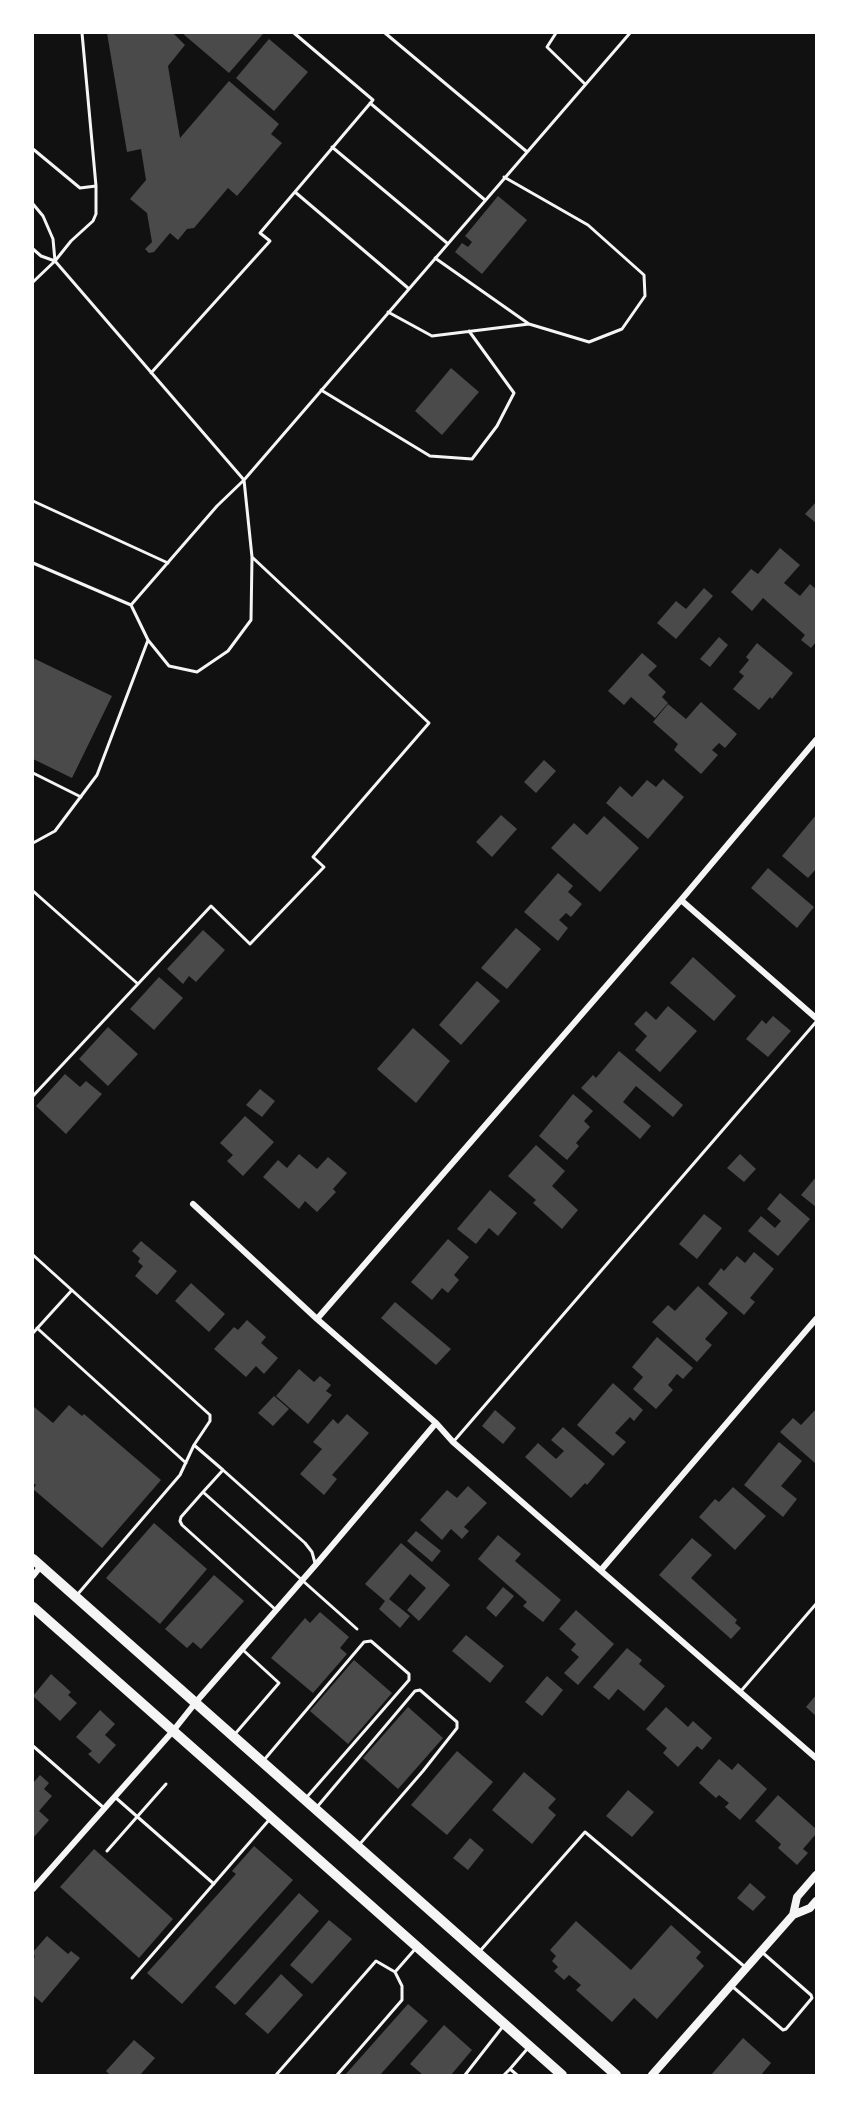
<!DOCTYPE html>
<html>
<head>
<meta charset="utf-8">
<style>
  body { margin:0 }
  #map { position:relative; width:849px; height:2108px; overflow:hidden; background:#111; font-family:Barlow,sans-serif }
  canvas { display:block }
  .frame { position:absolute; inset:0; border:34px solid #fff; pointer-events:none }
</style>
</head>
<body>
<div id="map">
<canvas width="849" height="2108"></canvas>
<div class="frame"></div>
</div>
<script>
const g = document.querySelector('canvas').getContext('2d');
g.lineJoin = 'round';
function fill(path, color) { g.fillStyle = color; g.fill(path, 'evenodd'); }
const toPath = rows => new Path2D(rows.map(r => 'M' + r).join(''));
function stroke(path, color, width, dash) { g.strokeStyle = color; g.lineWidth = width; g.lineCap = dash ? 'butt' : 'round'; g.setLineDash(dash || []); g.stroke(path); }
const building = toPath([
  [107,33,173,33,185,45,168,66,180,138,229,81,279,124,271,134,282,143,237,196,228,188,194,228,187,229,178,240,170,233,154,252,149,253,145,249,152,242,147,213,130,199,146,180,141,149,127,152],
  [182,33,262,33,263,34,229,73],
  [269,39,308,72,274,111,236,78],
  [498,196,527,220,482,274,455,252,462,243,468,247,472,242,465,236],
  [451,368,479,392,442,435,415,411],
  [816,502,816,523,805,514],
  [780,548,800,565,784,583,800,596,810,584,816,589,816,642,811,648,801,640,805,635,763,598,752,611,731,592,751,569,758,574],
  [704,588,713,596,676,639,657,623,676,601,686,609],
  [719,637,728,645,710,667,700,659],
  [757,643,793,673,772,699,770,697,759,710,733,689,744,676,739,672,749,660,746,657],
  [642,653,657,666,648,675,666,692,662,697,668,703,655,718,631,697,624,705,608,691],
  [33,658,112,696,72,778,33,759],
  [701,702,737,734,725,748,719,743,712,750,718,755,701,774,674,750,678,744,653,722,668,704,686,719],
  [544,760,556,771,536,793,524,782],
  [663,779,684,797,648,839,606,803,620,786,632,797,647,780,656,787],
  [501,815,517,829,492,857,476,842],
  [816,815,816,869,808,878,782,856],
  [604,816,639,848,600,892,551,848,574,823,587,835],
  [768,868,814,907,797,928,751,888],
  [558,873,573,886,568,892,582,904,571,917,566,913,559,920,568,928,558,941,524,912],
  [516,928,541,949,507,989,481,968],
  [203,930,225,950,196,982,189,976,183,984,167,969],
  [693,957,736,996,714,1021,670,983],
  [159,977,183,998,154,1030,130,1009],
  [477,981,500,1001,461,1045,439,1025],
  [668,1006,697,1031,660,1072,635,1050,647,1036,634,1024,646,1011,656,1020],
  [773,1016,791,1031,768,1057,746,1039,762,1020,766,1024],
  [108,1027,138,1054,108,1086,79,1059],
  [413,1028,450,1061,416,1103,377,1069],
  [619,1051,683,1105,673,1117,636,1086,623,1102,651,1126,640,1139,581,1088,593,1075,596,1078],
  [65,1074,80,1087,86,1081,102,1094,66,1134,36,1106],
  [260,1089,275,1101,262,1117,246,1105],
  [573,1094,593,1111,584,1121,590,1127,576,1143,579,1146,567,1160,539,1136],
  [245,1116,274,1142,243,1176,227,1161,233,1155,220,1143],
  [536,1145,565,1171,552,1186,578,1210,562,1229,533,1203,536,1200,508,1176],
  [299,1154,317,1169,328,1157,347,1173,333,1189,336,1192,317,1212,305,1201,299,1209,263,1177,278,1160,287,1168],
  [740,1154,756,1169,744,1182,727,1168],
  [816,1177,816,1207,801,1195],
  [490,1190,517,1213,498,1236,489,1228,476,1244,457,1229],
  [780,1193,810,1219,778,1256,748,1231,761,1216,775,1228,781,1221,767,1209],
  [704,1214,722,1228,697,1259,679,1244],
  [448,1239,469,1257,454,1275,459,1280,448,1293,442,1288,432,1300,411,1282],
  [141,1241,177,1271,157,1295,135,1276,143,1266,138,1262,140,1258,132,1251],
  [754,1252,774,1269,750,1298,755,1302,744,1315,708,1284,721,1268,724,1271,737,1256,745,1263],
  [191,1283,225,1314,209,1332,175,1301],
  [698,1286,728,1313,705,1339,712,1345,697,1362,652,1322,668,1305,675,1311],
  [395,1302,451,1349,436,1365,381,1318],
  [247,1320,266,1337,261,1343,278,1358,264,1374,256,1366,246,1377,214,1349,234,1327,238,1330],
  [657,1337,693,1368,683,1379,677,1374,668,1385,673,1390,656,1409,633,1389,643,1377,632,1367],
  [299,1369,314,1382,320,1376,331,1385,326,1391,332,1395,308,1424,276,1396],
  [613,1383,643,1410,634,1421,630,1417,615,1433,626,1442,613,1456,577,1425],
  [274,1396,289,1409,273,1426,258,1413],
  [69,1405,82,1416,84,1414,161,1480,102,1548,33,1489,36,1485,33,1483,33,1406,53,1423],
  [816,1409,816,1464,780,1432,793,1418,801,1425],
  [495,1410,516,1428,503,1444,482,1426],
  [347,1414,369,1433,332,1475,337,1479,324,1495,300,1474,322,1449,313,1442,333,1419,338,1424],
  [563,1427,605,1464,587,1485,585,1483,571,1498,525,1457,538,1443,556,1459,564,1451,551,1440],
  [779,1442,802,1461,781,1486,797,1499,783,1517,744,1485],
  [468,1486,487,1503,464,1527,469,1531,462,1539,451,1529,442,1540,420,1520,447,1490,457,1498],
  [733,1487,766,1516,735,1550,699,1517,715,1499,719,1502],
  [154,1523,207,1569,160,1624,106,1578],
  [416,1531,441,1551,432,1562,407,1541],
  [498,1535,521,1554,515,1561,561,1600,543,1622,523,1606,527,1602,478,1559],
  [692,1538,712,1555,691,1578,737,1620,735,1623,741,1628,731,1639,659,1575],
  [401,1543,450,1585,419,1621,407,1610,426,1588,410,1574,389,1599,410,1616,400,1628,379,1609,385,1601,365,1584],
  [214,1575,244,1601,201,1649,193,1642,187,1648,165,1629],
  [503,1587,514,1596,496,1617,486,1608],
  [576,1610,614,1644,578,1685,564,1673,579,1657,571,1650,576,1644,559,1629],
  [320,1612,349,1637,340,1648,347,1654,313,1693,271,1658,305,1618,310,1623],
  [466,1635,504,1666,490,1683,452,1651],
  [627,1648,642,1660,639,1664,665,1686,644,1711,618,1689,609,1700,593,1687],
  [354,1660,392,1693,348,1744,310,1711],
  [51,1674,71,1692,68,1695,77,1703,60,1721,33,1696],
  [547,1676,563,1690,542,1716,525,1702],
  [816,1695,816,1716,806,1707],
  [408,1707,443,1738,398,1789,363,1758],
  [666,1707,688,1727,693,1721,712,1738,702,1750,697,1746,678,1767,663,1753,667,1748,646,1729],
  [100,1710,115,1724,105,1735,116,1745,99,1764,88,1754,92,1751,76,1737],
  [457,1751,493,1782,447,1835,411,1805],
  [719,1759,732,1770,738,1763,767,1789,740,1820,725,1807,729,1803,719,1795,716,1798,699,1783],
  [524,1772,556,1799,548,1808,556,1815,532,1844,492,1810],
  [40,1775,49,1783,44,1789,52,1796,39,1811,49,1820,33,1838,33,1783],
  [628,1790,654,1812,632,1837,606,1816],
  [778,1795,816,1829,816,1834,803,1849,808,1853,797,1865,778,1848,781,1844,755,1821],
  [470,1838,484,1850,468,1870,453,1858],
  [254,1846,293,1880,182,2004,147,1973,236,1874,232,1871],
  [94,1849,173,1919,139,1958,60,1887],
  [750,1883,766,1897,753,1911,737,1898],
  [299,1893,319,1911,235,2005,215,1987],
  [329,1920,352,1939,312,1984,290,1965],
  [576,1921,631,1970,671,1925,701,1952,696,1958,704,1966,657,2019,634,1998,612,2022,576,1990,581,1985,569,1975,564,1980,554,1971,558,1967,552,1961,556,1956,550,1950],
  [47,1936,68,1954,71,1951,80,1958,42,2003,33,1995,33,1959,35,1957,33,1952],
  [281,1974,303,1995,268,2034,245,2014],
  [408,2004,428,2021,380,2075,345,2075],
  [444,2025,472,2050,451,2075,423,2075,410,2064],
  [743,2038,771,2063,761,2075,711,2075],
  [134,2040,155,2058,140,2075,110,2075,106,2071]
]);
const service = toPath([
  [385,33,526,151],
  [556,33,547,47,585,84],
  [370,103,485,200],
  [332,147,447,243],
  [33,149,80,188,96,186],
  [295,192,408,288],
  [33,204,43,216,53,239,55,261,244,480,252,557,429,723,313,857,324,867,250,944,211,906,33,1096],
  [33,249,41,256,55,261],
  [435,258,529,324],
  [33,282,55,261,71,241,93,221,96,214,96,186,82,33],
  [388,312,432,336,529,324,589,342,622,329,645,296,644,275,588,225,504,177],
  [151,373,270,241,260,233,373,100,294,33],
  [321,390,430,456,472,459,497,426,514,393,469,331],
  [33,501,168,563],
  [33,563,131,605,217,506,244,480,630,33],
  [148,640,169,666,197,672,228,651,251,620,252,557],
  [33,773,81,797],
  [33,843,55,831,97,775,148,640,131,605],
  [33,891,138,984],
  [33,1255,210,1415,210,1421,194,1445,223,1470,203,1492],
  [37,1328,186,1463],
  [33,1333,72,1290],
  [454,1441,816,1022],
  [223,1470,305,1543,312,1552,315,1563],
  [77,1595,180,1475,194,1445],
  [276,1610,182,1525,180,1521,181,1517,203,1492,357,1629],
  [741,1691,816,1604],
  [235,1734,279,1683,243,1650],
  [33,1746,104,1808],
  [264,1760,364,1642,371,1641,409,1674,409,1680,306,1798],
  [116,1798,214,1884],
  [317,1807,415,1691,420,1690,457,1722,457,1728,423,1771,359,1845],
  [107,1851,166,1784],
  [480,1951,585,1832,745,1967],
  [395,1972,416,1948],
  [132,1978,269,1820],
  [733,1987,783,2030,786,2029,812,1998,811,1995,763,1953],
  [276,2075,376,1961,395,1972,402,1986,402,2000,337,2075],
  [465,2075,504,2025],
  [504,2075,510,2069],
  [517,2075,510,2069,528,2048]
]);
const minor = toPath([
  [681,900,816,1018],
  [193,1204,317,1319,436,1423,453,1442,816,1758],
  [317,1319,681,900,816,740],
  [601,1570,816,1319],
  [33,1576,41,1566],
  [33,1889,173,1731,196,1702,319,1561,436,1423]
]);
const tertiary = toPath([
  [793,1915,797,1897,816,1875],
  [652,2075,793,1915,810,1908,816,1901]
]);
const primary = toPath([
  [33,1559,616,2075],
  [33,1607,562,2075]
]);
fill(building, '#4a4a4a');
stroke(service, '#f5f5f5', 3);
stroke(minor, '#f5f5f5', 6);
stroke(tertiary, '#f5f5f5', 8);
stroke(primary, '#f5f5f5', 10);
</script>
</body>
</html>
